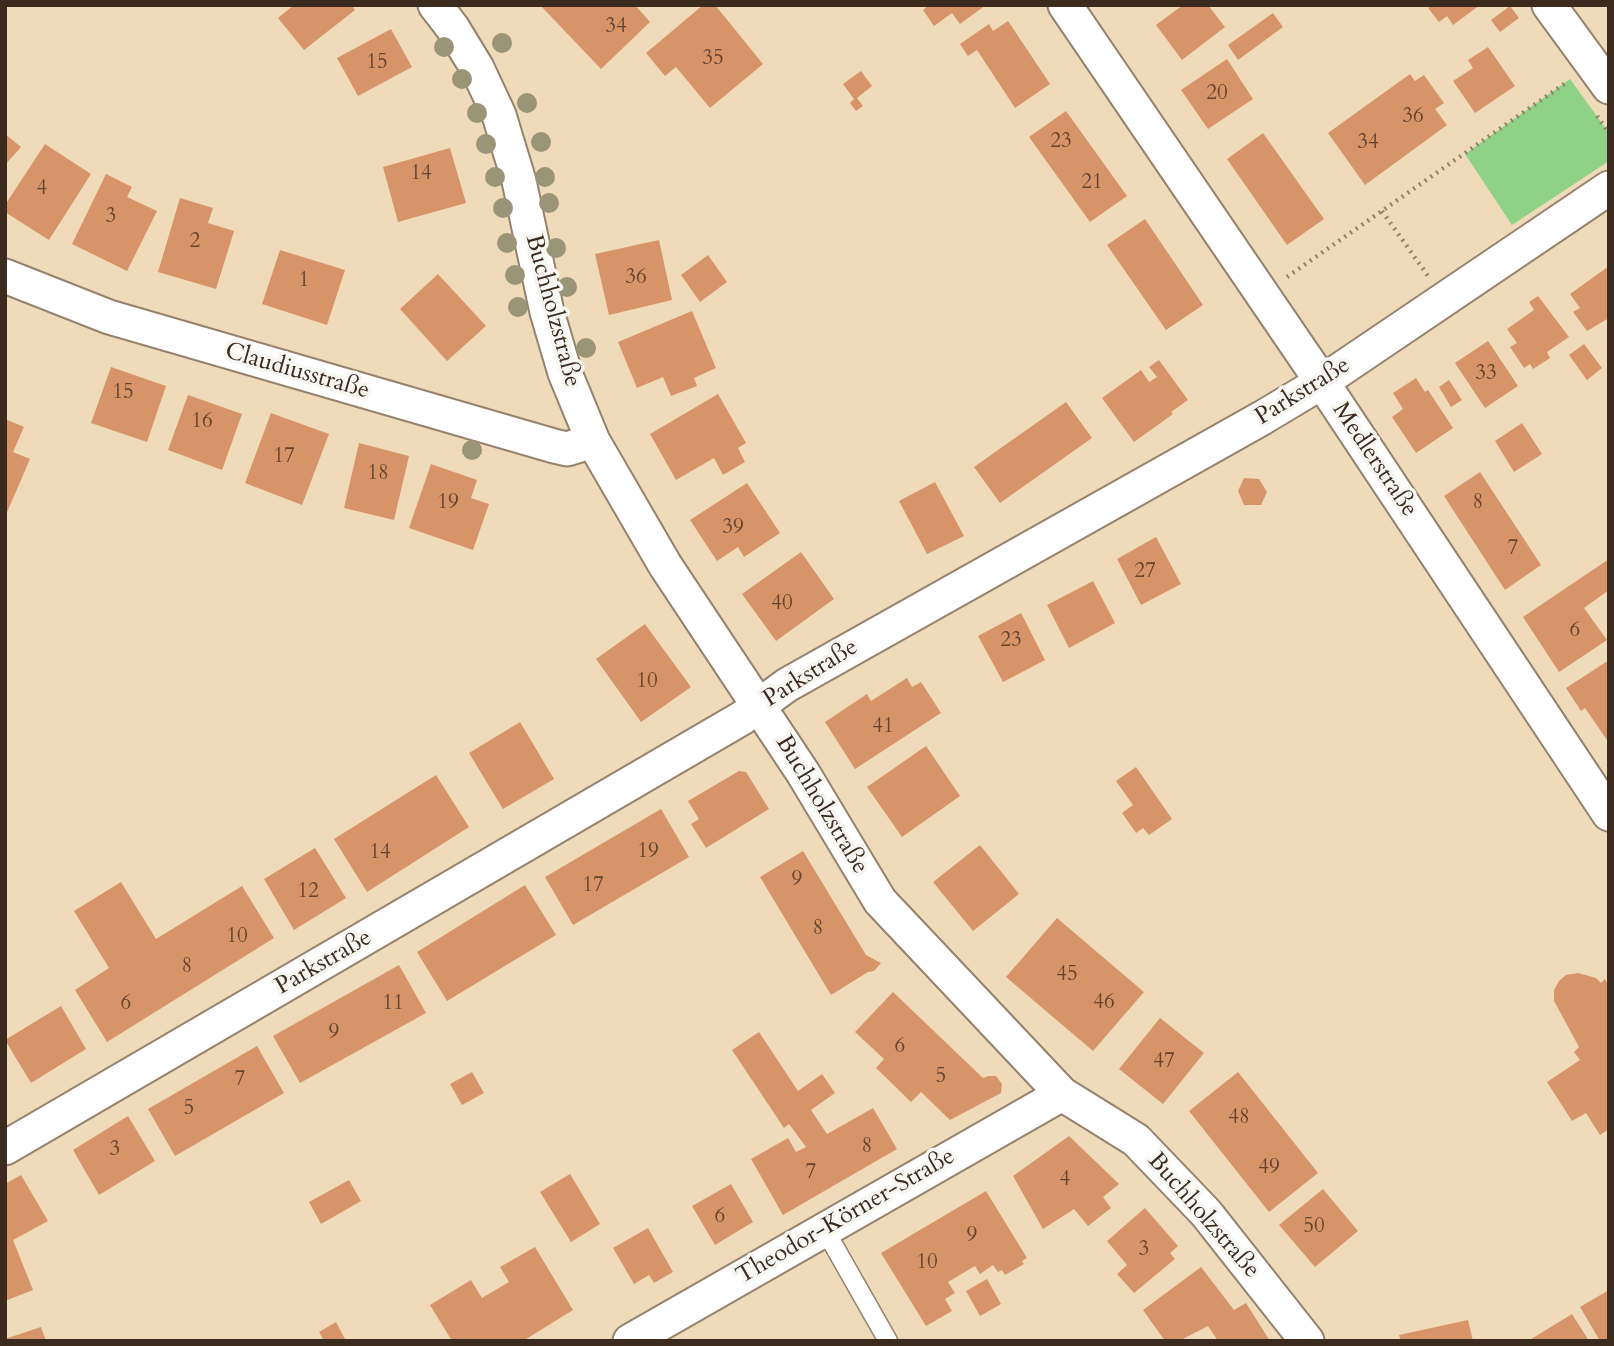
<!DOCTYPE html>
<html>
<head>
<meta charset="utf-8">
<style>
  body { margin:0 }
  #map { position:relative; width:1614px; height:1346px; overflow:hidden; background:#efdbba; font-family:Cardo,serif }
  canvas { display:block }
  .frame { position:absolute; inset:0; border:7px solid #3b2a1e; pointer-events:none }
</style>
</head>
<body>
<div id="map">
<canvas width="1614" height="1346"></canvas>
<div class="frame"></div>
</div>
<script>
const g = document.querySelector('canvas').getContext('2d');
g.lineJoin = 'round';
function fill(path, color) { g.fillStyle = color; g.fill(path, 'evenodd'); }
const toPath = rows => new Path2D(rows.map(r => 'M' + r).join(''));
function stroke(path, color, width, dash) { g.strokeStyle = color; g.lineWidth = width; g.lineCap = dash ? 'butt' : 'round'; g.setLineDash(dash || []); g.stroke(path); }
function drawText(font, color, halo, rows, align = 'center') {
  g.font = font + ' Cardo,serif'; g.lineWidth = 7; g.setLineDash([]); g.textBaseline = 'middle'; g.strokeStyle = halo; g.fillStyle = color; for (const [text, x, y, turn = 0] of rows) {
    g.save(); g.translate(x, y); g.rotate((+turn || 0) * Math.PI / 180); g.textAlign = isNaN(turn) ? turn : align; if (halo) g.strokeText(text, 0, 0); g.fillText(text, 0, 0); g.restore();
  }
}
const green = toPath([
  [1570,79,1609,133,1609,161,1512,225,1465,154]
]);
const building = toPath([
  [294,5,352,5,355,10,304,50,278,18],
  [540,5,635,5,650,22,601,69],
  [703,5,715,5,763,64,710,108,676,67,665,76,646,53],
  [929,5,986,5,960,24,952,13,934,26,923,10],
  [1183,5,1208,5,1225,27,1182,60,1156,25],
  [1432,5,1480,5,1453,25,1447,16,1439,22,1428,8],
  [1510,6,1519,18,1500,32,1491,20],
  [1273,13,1283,27,1238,60,1228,45],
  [1008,21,1050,84,1015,108,977,50,968,56,960,44,989,24,993,31],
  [391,29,412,67,358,96,337,58],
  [1488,47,1515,86,1475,113,1453,81,1473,68,1468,60],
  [1227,59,1253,99,1208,129,1181,90],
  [861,71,872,86,857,98,863,106,856,111,850,103,854,99,843,84],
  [1410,74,1415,81,1424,75,1444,103,1435,109,1447,125,1365,185,1328,133],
  [1066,111,1127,196,1090,222,1029,137],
  [1263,133,1324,219,1287,245,1227,159],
  [5,134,21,147,5,165],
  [45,144,91,174,49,240,5,212,5,205],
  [450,148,466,203,398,222,383,167],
  [106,174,132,187,127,197,157,211,127,271,72,244],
  [180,198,213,208,208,223,234,231,216,289,158,272],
  [1145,219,1203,305,1166,330,1107,245],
  [659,240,672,300,609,315,595,254],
  [280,250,345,270,327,325,262,304],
  [708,255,727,282,700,302,681,275],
  [1609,266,1609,318,1587,331,1573,312,1580,308,1570,294],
  [438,274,486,326,447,361,400,309],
  [1538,296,1569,337,1547,352,1550,358,1533,369,1530,364,1524,368,1510,347,1517,343,1507,329,1534,310,1529,302],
  [692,311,716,368,694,378,697,386,671,396,663,377,637,388,618,342],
  [1488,341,1518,386,1485,408,1455,363],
  [1584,344,1602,368,1587,380,1569,355],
  [1159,360,1188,400,1171,412,1173,414,1134,442,1102,398,1141,370,1149,382,1157,377,1149,367],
  [111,367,166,386,147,442,91,423],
  [1416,378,1425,392,1428,390,1453,428,1416,453,1392,417,1403,409,1393,393],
  [1449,380,1462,400,1451,407,1439,387],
  [718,394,746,443,738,448,745,462,723,475,714,458,676,480,650,434],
  [188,395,242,414,222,470,168,450],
  [1066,402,1092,438,1000,503,974,467],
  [271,413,329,434,302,505,245,483],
  [5,419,24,427,13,452,30,459,5,517],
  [1522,423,1542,454,1514,472,1495,441],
  [359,443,409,456,394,520,344,508],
  [431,464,477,480,471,498,489,504,473,550,409,528],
  [1480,472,1541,565,1505,590,1444,496],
  [1244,478,1259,479,1267,492,1261,505,1244,505,1238,491],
  [935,482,964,536,927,554,899,501],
  [747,483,780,533,744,557,738,547,717,561,690,520],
  [1156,537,1181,584,1141,605,1117,559],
  [801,552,834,599,776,641,742,594],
  [1609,559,1609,590,1584,608,1607,640,1559,672,1523,617],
  [1093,581,1115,623,1069,648,1047,605],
  [1021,613,1045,660,1003,682,978,636],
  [645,624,691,687,641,722,596,659],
  [1609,660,1609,743,1585,708,1581,711,1566,688],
  [907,678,912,687,921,682,941,713,855,769,825,722,867,694,871,701],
  [520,722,554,779,503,809,469,753],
  [926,746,960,796,902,837,867,787],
  [1136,767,1172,819,1149,835,1143,828,1136,833,1122,813,1133,805,1116,781],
  [739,771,746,772,769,809,706,848,691,824,699,819,688,801],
  [436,775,469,827,367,892,334,839],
  [661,809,689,857,573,925,545,877],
  [980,845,1019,894,973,931,933,882],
  [315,848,346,898,294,930,264,879],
  [803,851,866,955,881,963,874,971,868,972,831,995,760,877],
  [121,882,156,939,242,886,274,938,107,1042,75,990,109,968,74,911],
  [525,885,556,935,447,1001,417,952],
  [1057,918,1144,992,1093,1051,1006,977],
  [399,965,426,1013,300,1083,273,1036],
  [1578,973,1596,978,1601,983,1605,979,1609,986,1609,1129,1600,1135,1586,1113,1572,1121,1547,1082,1580,1060,1574,1052,1579,1047,1554,1001,1554,990,1559,981,1566,975],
  [893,992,983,1078,988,1076,996,1076,1002,1084,1001,1093,950,1120,921,1092,911,1102,876,1068,884,1059,855,1032],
  [61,1006,86,1049,31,1083,5,1040],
  [1160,1018,1204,1053,1163,1104,1119,1069],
  [759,1032,798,1091,822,1074,835,1093,811,1110,827,1134,873,1108,897,1149,783,1215,751,1159,788,1138,796,1152,806,1147,789,1124,784,1128,732,1050],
  [257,1046,284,1093,175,1156,148,1109],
  [472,1072,484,1093,462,1105,450,1084],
  [1238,1072,1318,1173,1269,1212,1189,1111],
  [128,1116,155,1161,99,1195,73,1150],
  [1069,1136,1119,1184,1103,1197,1111,1208,1088,1226,1074,1209,1043,1229,1013,1176],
  [570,1174,600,1224,571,1242,540,1192],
  [21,1175,48,1221,13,1240,33,1290,5,1301,5,1184],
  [349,1180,361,1201,321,1224,309,1202],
  [731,1184,753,1222,715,1245,692,1206],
  [1323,1189,1358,1231,1315,1267,1279,1225],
  [986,1191,1027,1258,1022,1261,1024,1264,1005,1275,1002,1270,998,1272,993,1265,980,1274,975,1266,948,1282,955,1293,945,1299,952,1311,926,1326,881,1253],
  [1145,1208,1178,1246,1170,1253,1175,1259,1134,1293,1117,1274,1127,1265,1107,1241],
  [648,1228,673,1272,654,1283,649,1275,634,1284,613,1248],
  [535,1247,573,1310,523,1341,452,1341,430,1305,471,1280,482,1298,509,1282,500,1267],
  [1201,1267,1234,1310,1246,1303,1270,1341,1218,1341,1208,1326,1179,1341,1165,1341,1143,1310],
  [987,1279,1001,1304,980,1316,966,1291],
  [1609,1290,1609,1339,1600,1341,1580,1307],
  [1572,1314,1589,1341,1528,1341],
  [1468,1320,1473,1341,1401,1341,1399,1335],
  [336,1322,346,1341,324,1341,319,1332],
  [41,1327,46,1341,5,1341,5,1339]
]);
const path = toPath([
  [1597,116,1609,133],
  [1382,211,1428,276],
  [1287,277,1567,82]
]);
const service = toPath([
  [825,1230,888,1341]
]);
const minor = toPath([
  [435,5,452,27,477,68,499,115,519,181,547,312,565,373,593,441,665,565,803,773,880,901,1062,1094,1136,1140,1206,1213,1307,1341],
  [1065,5,1322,382,1609,814],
  [1549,5,1609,87],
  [5,276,109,317,554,446,567,449,593,441],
  [5,1148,742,718,787,685,1262,418,1322,382,1609,188],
  [630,1341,1062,1094]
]);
const trees = [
  [502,43],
  [444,47],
  [462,79],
  [527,103],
  [477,113],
  [541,142],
  [486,144],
  [495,177],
  [545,177],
  [549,203],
  [503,208],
  [507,243],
  [556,248],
  [515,275],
  [567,287],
  [518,307],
  [586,348],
  [472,450]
];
const numberNames = [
  ["34",616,27],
  ["35",713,59],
  ["15",377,63],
  ["20",1217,94],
  ["36",1413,117],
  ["23",1061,142],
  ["34",1368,143],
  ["14",421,174],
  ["21",1092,183],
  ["4",42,189],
  ["3",111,217],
  ["2",195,242],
  ["36",636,278],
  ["1",304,281],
  ["33",1486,374],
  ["15",123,393],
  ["16",202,422],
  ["17",284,457],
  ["18",378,474],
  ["19",448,503],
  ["8",1478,503],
  ["39",733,528],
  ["7",1513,549],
  ["27",1145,572],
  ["40",782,604],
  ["6",1575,631],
  ["23",1011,641],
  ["10",647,682],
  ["41",883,727],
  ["19",648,852],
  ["14",380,853],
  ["9",797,880],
  ["17",593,886],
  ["12",308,892],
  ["8",818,929],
  ["10",237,937],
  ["8",187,967],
  ["45",1067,975],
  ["46",1104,1003],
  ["6",126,1004],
  ["11",393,1004],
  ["9",334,1033],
  ["6",900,1047],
  ["47",1164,1062],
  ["5",941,1077],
  ["7",240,1080],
  ["5",189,1109],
  ["48",1239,1118],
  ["8",867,1147],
  ["3",115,1150],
  ["49",1269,1168],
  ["7",811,1173],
  ["4",1065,1180],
  ["6",720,1217],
  ["50",1314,1227],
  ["9",972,1236],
  ["3",1144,1250],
  ["10",927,1263]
];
const streetNames = [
  ["Buchholzstraße",552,311,75],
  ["Claudiusstraße",297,372,16],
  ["Parkstraße",1303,392,-32],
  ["Medlerstraße",1374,460,56],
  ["Parkstraße",811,674,-32],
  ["Buchholzstraße",821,805,59],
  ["Parkstraße",324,963,-30],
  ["Buchholzstraße",1203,1216,49],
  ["Theodor-Körner-Straße",846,1217,-30]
];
fill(green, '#90d188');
fill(building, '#d89469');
stroke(service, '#95826c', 21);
stroke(minor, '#95826c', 37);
stroke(path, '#95826c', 4.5, [2, 5]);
stroke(service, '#fff', 18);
stroke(minor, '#fff', 33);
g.fillStyle = '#9a9576';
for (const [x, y] of trees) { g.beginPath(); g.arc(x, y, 10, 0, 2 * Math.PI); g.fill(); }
drawText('21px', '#624431', null, numberNames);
drawText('24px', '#3b2a1e', '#f6f6f2', streetNames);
</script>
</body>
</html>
